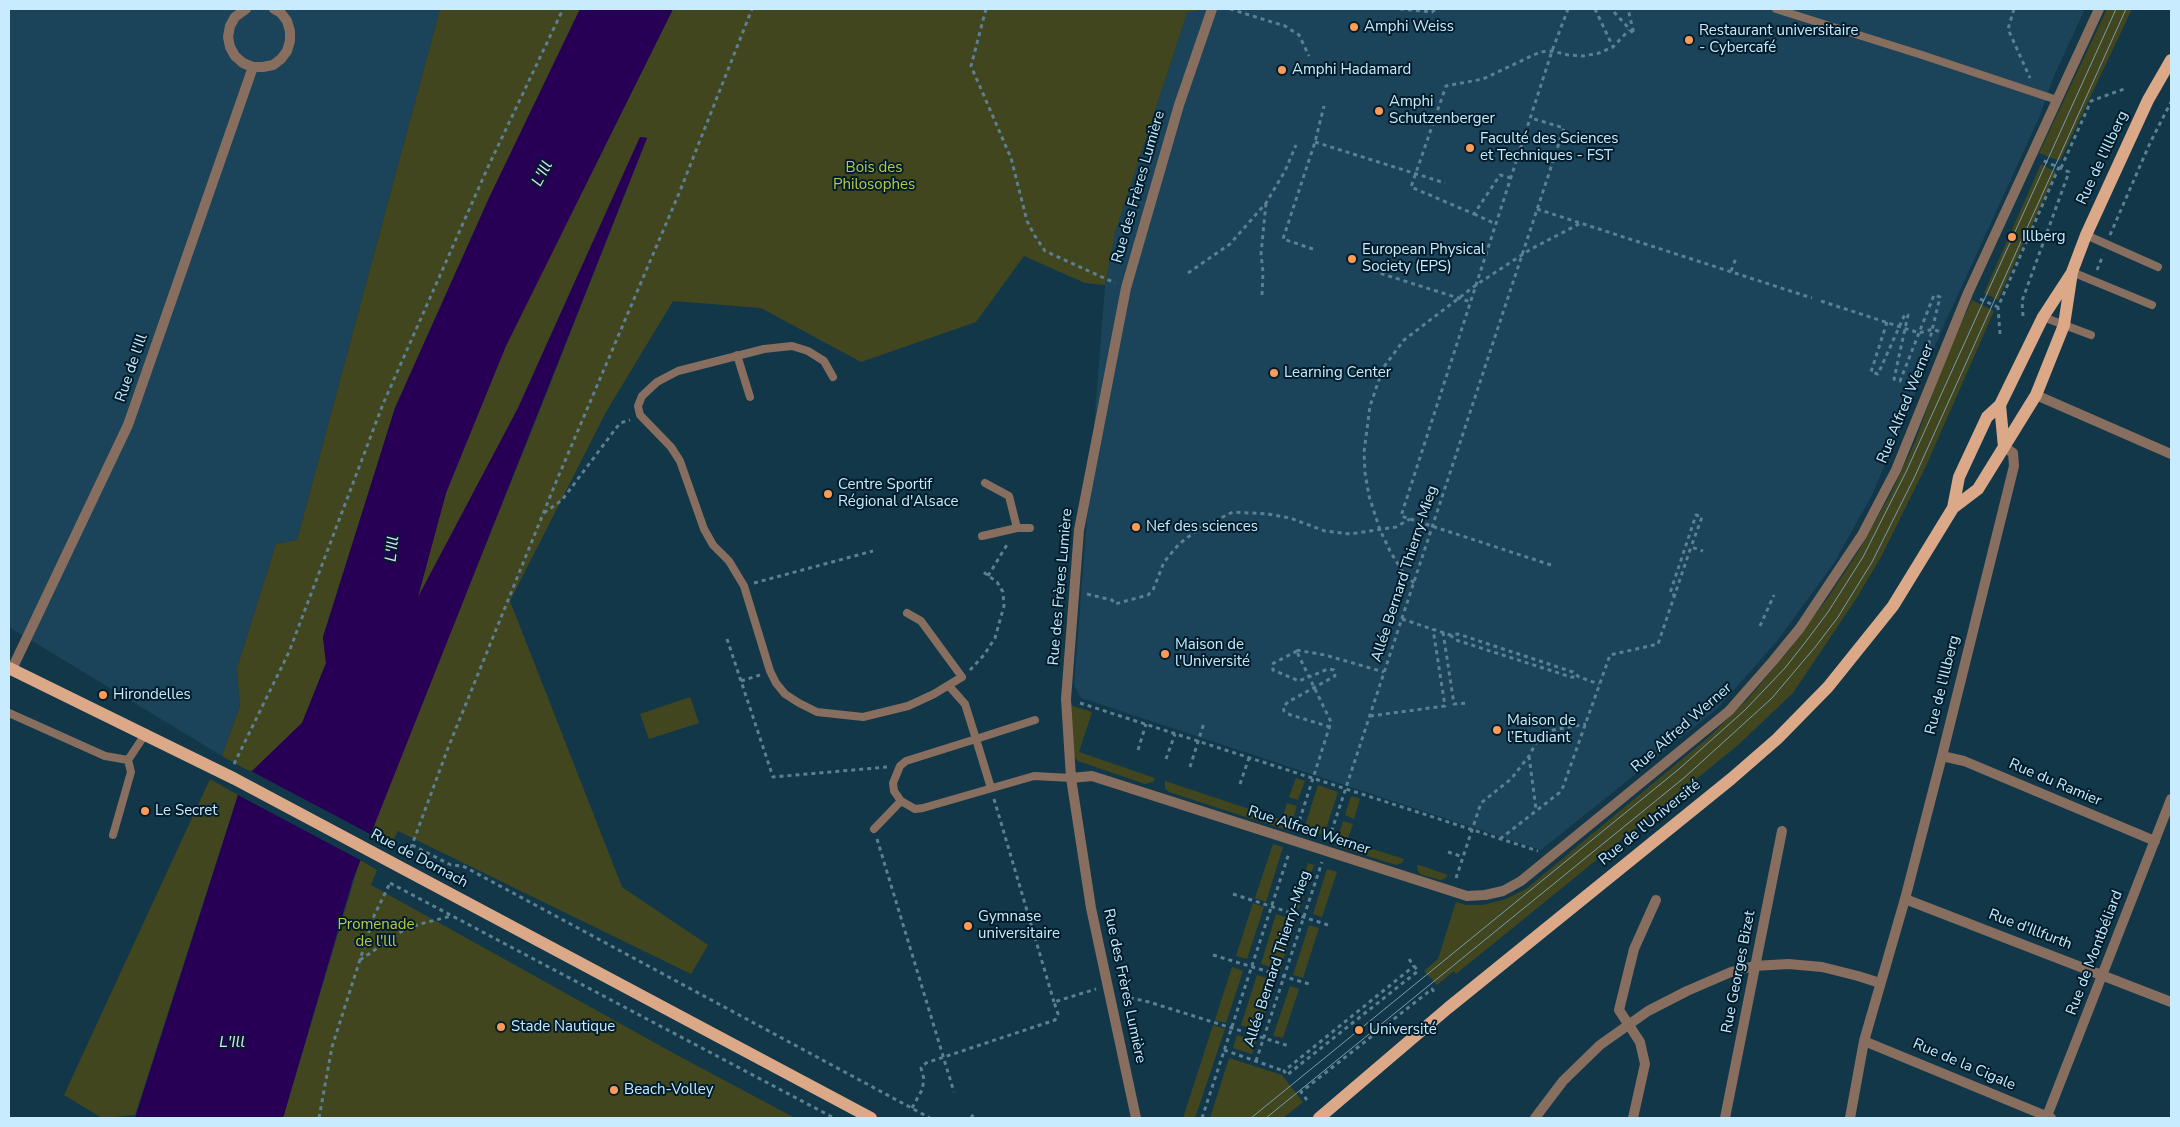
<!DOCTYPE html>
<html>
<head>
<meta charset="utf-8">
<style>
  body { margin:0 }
  #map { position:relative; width:2180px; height:1127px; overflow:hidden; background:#123749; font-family:"Nunito Sans",sans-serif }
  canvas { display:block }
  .frame { position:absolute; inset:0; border:10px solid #c9ebfe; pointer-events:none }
</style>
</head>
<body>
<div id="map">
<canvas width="2180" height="1127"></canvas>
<div class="frame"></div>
</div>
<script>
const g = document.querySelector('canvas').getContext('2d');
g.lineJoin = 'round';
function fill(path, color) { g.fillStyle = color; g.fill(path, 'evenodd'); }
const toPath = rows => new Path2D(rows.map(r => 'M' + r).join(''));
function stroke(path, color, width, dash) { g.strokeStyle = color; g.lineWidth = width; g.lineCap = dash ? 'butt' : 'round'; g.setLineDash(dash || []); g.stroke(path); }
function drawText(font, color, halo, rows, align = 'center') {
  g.font = font + ' "Nunito Sans",sans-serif'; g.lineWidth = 4; g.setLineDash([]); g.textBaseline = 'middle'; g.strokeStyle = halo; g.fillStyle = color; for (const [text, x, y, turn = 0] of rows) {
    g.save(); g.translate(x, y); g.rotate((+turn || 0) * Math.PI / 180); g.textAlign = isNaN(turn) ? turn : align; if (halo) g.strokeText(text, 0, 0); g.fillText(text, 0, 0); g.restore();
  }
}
const built = toPath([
  [9,9,440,9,297,540,276,544,237,668,240,706,222,756,9,627],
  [1204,9,2085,9,2054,76,2039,118,1944,325,1872,495,1834,563,1777,641,1718,708,1541,850,1081,698,1074,685,1105,285,1115,233,1187,13]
]);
const green = toPath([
  [440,9,580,9,489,198,395,408,323,637,326,663,302,723,251,772,222,756,240,706,237,668,276,544,297,540],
  [673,9,1204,9,1187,13,1115,233,1105,285,1085,283,1024,256,976,322,861,362,761,308,673,301,606,412,510,601,622,887,708,945,691,974,398,831,391,845,369,834,538,415,647,138,640,137,518,408,417,600,446,493,505,346],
  [2107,9,2132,9,2060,161,2039,153],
  [2041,164,2056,172,1998,300,1984,293],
  [1972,300,1994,311,1926,466,1881,557,1856,599,1793,693,1737,746,1456,974,1454,971,1437,985,1424,971,1438,959,1456,902,1466,905,1483,905,1506,899,1526,889,1710,736,1747,700,1790,649,1829,596,1858,552,1891,493,1915,442,1947,354],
  [690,697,699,723,649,739,640,714],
  [1070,705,1092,712,1079,752,1155,778,1153,782,1145,784,1078,761,1072,754],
  [1296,778,1305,781,1298,800,1289,797],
  [210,779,238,795,135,1115,102,1118,64,1095],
  [1165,781,1282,820,1287,803,1297,806,1289,831,1169,792,1165,789],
  [1318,785,1338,792,1324,835,1304,829],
  [1351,796,1360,799,1354,819,1345,815],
  [1343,821,1353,824,1347,841,1404,859,1402,863,1396,865,1335,846],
  [1273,844,1283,847,1266,902,1255,898],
  [360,860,377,870,371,885,675,1054,795,1118,283,1118],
  [1308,863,1314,865,1299,909,1294,907],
  [1417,865,1419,865,1448,875,1444,879,1440,880,1420,874,1418,871],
  [1327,869,1337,872,1322,917,1313,914],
  [1253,903,1264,907,1247,959,1236,956],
  [1276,914,1296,921,1280,970,1261,964],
  [1309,925,1319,928,1303,978,1293,975],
  [1232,967,1243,971,1226,1023,1215,1020],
  [1257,975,1276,981,1259,1031,1241,1025],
  [1290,986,1299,989,1283,1038,1273,1036],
  [1213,1025,1225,1029,1195,1118,1183,1118],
  [1237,1035,1256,1041,1252,1054,1233,1048],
  [1229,1058,1282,1075,1303,1102,1283,1118,1210,1118]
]);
const water = toPath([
  [580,9,673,9,506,346,446,493,418,597,518,408,640,137,647,138,353,879,283,1118,135,1118,238,795,251,772,302,723,326,663,323,637,395,408,489,198]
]);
const pier = toPath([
  [249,770,372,835,362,861,236,794]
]);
const path = toPath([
  [986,9,971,66,1011,158,1027,221,1035,236,1045,251,1115,283],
  [1230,9,1285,26,1299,35,1309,56],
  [1400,9,1432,12,1436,9],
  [1595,9,1613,47],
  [2014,9,2008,29,2030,78],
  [1614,12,1634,34,1628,9],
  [1315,142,1445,183],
  [2061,168,2091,101,2124,89],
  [1511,178,1500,175,1474,214,1411,187,1446,86,1483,79,1540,52,1552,51,1568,55,1583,56,1599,53,1613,47,1629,30],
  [1537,209,1812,298],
  [1474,214,1496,224],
  [2110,235,2150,143,2171,102],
  [1313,249,1283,239,1315,142,1324,106],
  [2097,270,2103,255],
  [1373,271,1471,302],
  [1731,271,1736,258],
  [1188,273,1230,244,1266,203,1285,171,1296,145],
  [1262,295,1263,272,1261,254,1266,203],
  [1980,299,1998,307],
  [1821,301,1919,333,1933,329,1940,332],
  [2023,316,2022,301,2069,172,2042,160],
  [1887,322,1871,372,1878,374,1905,314,1908,315,1894,379,1900,381,1934,295,1940,297,1928,347,1933,349],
  [2000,334,1998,307,2059,167],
  [544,513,562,500,620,423,630,420],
  [1551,565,1401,516,1552,51,1568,9],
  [988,576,1008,543],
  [754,583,873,551],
  [1414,583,1404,574,1390,551,1380,530,1369,496,1365,473,1364,452,1370,406,1383,368,1404,340,1476,285,1531,249,1581,223],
  [1087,594,1112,600,1115,604,1148,595,1153,590,1164,562,1179,544,1200,528,1233,512,1268,514,1290,518,1325,531,1350,534,1396,527,1410,519],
  [1676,596,1670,593,1696,515,1702,517,1691,547],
  [1402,619,1450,635,1458,634,1573,672,1579,677,1599,684],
  [1760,626,1774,595],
  [1443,632,1454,704,1469,703],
  [1450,635,1456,640,1571,677,1578,677],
  [727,639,773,777,887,767],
  [1297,651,1272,664,1273,670,1299,681,1328,669,1334,670,1335,676,1288,702,1283,707,1284,711,1288,714,1330,727],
  [970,670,984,655,995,638,1004,606,1003,592,997,582,982,571],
  [741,681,760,675],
  [1080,703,1538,851],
  [1370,716,1445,706,1433,629],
  [1138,750,1146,724],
  [1529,756,1536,809],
  [1166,759,1175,734],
  [234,764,289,652,383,404,488,167,563,9],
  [1190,767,1204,723],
  [1240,784,1249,758],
  [994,799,1054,1002],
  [1297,828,1331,722,1296,650,1325,655,1384,672],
  [877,839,954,1092],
  [1329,839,1564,128,1531,118],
  [1500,839,1559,793,1563,787,1610,655,1658,644,1691,547,1703,551],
  [412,845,451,865,463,866,930,1118],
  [1448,852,1463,857],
  [405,854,412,845,448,748,556,482,680,191,752,9],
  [1456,878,1481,803,1511,779,1529,756,1542,732,1586,724],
  [390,883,834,1118],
  [1233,894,1328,925],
  [1213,955,1309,984],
  [1409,959,1414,966],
  [360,960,402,931,420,924,451,916],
  [1414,966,1418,971,1287,1075,1284,1071,1414,966],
  [1122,996,1149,1002,1289,1046],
  [1224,1050,1284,1071],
  [1256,1061,1322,862],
  [1307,1100,1301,1092,1432,989,1436,995],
  [912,1108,922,1090,924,1079,921,1068,926,1063,1055,1020,1058,1014,1054,1002,1096,989],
  [319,1118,332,1047,374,916,390,883],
  [971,1118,975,1112],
  [1202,1118,1289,853]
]);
const service = toPath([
  [1776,9,1922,55,2057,100],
  [2086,235,2158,267],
  [2072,272,2152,305],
  [2043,317,2091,335],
  [737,355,750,397],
  [833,377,824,361,808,351,792,346,764,349,678,371,657,382,642,396,638,406,640,415,671,447,680,461,704,529,713,545,729,561,744,586,770,671,776,683,785,694,799,703,817,712,863,717,908,706,934,694,962,677,921,621,907,613],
  [985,483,1009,496,1017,528],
  [982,536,1017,528,1030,528],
  [949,686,965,704,976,739,906,761,900,766,893,783,894,791,901,801,915,809,923,808,1034,776,1071,778],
  [9,713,105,756,128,760,146,733],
  [991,788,976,739,1035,720],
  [874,829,901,801],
  [113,835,131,772,128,760]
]);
const minor = toPath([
  [246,9,235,17,230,26,228,37,230,47,235,56,243,63,253,67,263,67,273,65,281,59,287,51,290,41,290,31,287,21,281,13,274,9],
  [2036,395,2171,454],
  [12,669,128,425,253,67],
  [1942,756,1964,761,2155,841],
  [1071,778,1092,776,1467,896,1485,895,1503,891,1521,881,1729,711,1773,661,1800,628,1862,535,1896,470,1968,293,2099,9],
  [1905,899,2171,1002],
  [1864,1041,2051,1118],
  [2047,1116,2171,799],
  [1136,1118,1091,908,1071,778,1066,699,1079,530,1126,288,1179,105,1212,9],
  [1535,1118,1563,1081,1600,1045,1648,1011,1687,991,1731,972,1754,966,1788,964,1822,967,1858,976,1880,983],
  [1633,1118,1645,1064,1640,1042,1619,1010,1634,949,1656,900],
  [1725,1118,1782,831],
  [1850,1118,1864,1041,1905,899,1942,756,2014,466,2013,453,2004,447]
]);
const primary = toPath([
  [2000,405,2004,447],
  [1953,508,1959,477,1987,417,2000,405,2043,317,2071,274],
  [9,668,235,779,871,1118],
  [1319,1118,1448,1008,1731,779,1777,739,1828,687,1893,606,1953,508,1978,489,2036,395,2064,325,2072,272,2086,235,2148,100,2171,60]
]);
const tram = toPath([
  [1251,1118,1679,769,1745,710,1785,668,1807,640,1828,612,1863,557,1906,472,2116,9],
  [1266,1118,1685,777,1772,698,1816,646,1838,617,1872,562,1915,476,2126,9]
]);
const markers = [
  [1354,27,5,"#fe9c57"],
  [1689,40,5,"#fe9c57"],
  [1282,70,5,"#fe9c57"],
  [1379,111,5,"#fe9c57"],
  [1470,148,5,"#fe9c57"],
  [2012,237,5,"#fe9c57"],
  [1352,259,5,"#fe9c57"],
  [1274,373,5,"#fe9c57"],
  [828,494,5,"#fe9c57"],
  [1136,527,5,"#fe9c57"],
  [1165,654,5,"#fe9c57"],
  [103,695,5,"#fe9c57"],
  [1497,730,5,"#fe9c57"],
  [145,811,5,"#fe9c57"],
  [968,926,5,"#fe9c57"],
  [501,1027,5,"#fe9c57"],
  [1359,1030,5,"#fe9c57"],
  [614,1090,5,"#fe9c57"]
];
const poiNames = [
  ["Amphi Weiss",1364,27],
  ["Restaurant universitaire",1699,31],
  ["- Cybercafé",1699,48],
  ["Amphi Hadamard",1292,70],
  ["Amphi",1389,102],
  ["Schutzenberger",1389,119],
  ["Faculté des Sciences",1480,139],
  ["et Techniques - FST",1480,156],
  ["Illberg",2022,237],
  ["European Physical",1362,250],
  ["Society (EPS)",1362,267],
  ["Learning Center",1284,373],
  ["Centre Sportif",838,485],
  ["Régional d'Alsace",838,502],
  ["Nef des sciences",1146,527],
  ["Maison de",1175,645],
  ["l'Université",1175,662],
  ["Hirondelles",113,695],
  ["Maison de",1507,721],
  ["l’Etudiant",1507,738],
  ["Le Secret",155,811],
  ["Gymnase",978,917],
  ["universitaire",978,934],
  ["Stade Nautique",511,1027],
  ["Université",1369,1030],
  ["Beach-Volley",624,1090]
];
const streetNames = [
  ["Rue de l'Illberg",2103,158,-65],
  ["Rue des Frères Lumière",1139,187,-74],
  ["Rue de l'Ill",132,368,-71],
  ["Rue Alfred Werner",1906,404,-68],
  ["Allée Bernard Thierry-Mieg",1405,574,-72],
  ["Rue des Frères Lumière",1061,587,-85],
  ["Rue de l'Illberg",1943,685,-76],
  ["Rue Alfred Werner",1682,728,-41],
  ["Rue du Ramier",2055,783,23],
  ["Rue de l'Université",1650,823,-39],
  ["Rue Alfred Werner",1309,831,18],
  ["Rue de Dornach",419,859,28],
  ["Rue d'Illfurth",2030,930,21],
  ["Rue de Montbéliard",2095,953,-69],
  ["Allée Bernard Thierry-Mieg",1278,959,-72],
  ["Rue Georges Bizet",1739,972,-79],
  ["Rue des Frères Lumière",1124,986,78],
  ["Rue de la Cigale",1964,1065,23]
];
const parkNames = [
  ["Bois des",874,168],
  ["Philosophes",874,185],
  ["Promenade",376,925],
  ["de l'lll",376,942]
];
const waterNames = [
  ["L'Ill",543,174,-62],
  ["L'Ill",393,549,-84],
  ["L'Ill",232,1043]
];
fill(built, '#1b4359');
fill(green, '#42461f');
fill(water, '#270056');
fill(pier, '#123749');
stroke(path, '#5c7f92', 3, [4, 4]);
stroke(service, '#876e5f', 8);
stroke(minor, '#876e5f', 10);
stroke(primary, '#dca988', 12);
stroke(tram, '#799daf', 1);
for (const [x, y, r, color] of markers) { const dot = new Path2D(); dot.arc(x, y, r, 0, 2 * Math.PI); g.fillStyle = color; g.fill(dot); stroke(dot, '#011d2c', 2); }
drawText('15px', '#c9ebfe', '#011d2c', poiNames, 'left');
drawText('15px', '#c9ebfe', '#011d2c', streetNames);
drawText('15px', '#bdc940', '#011d2c', parkNames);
drawText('italic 16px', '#e3ddfa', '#011d2c', waterNames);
</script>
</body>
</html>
